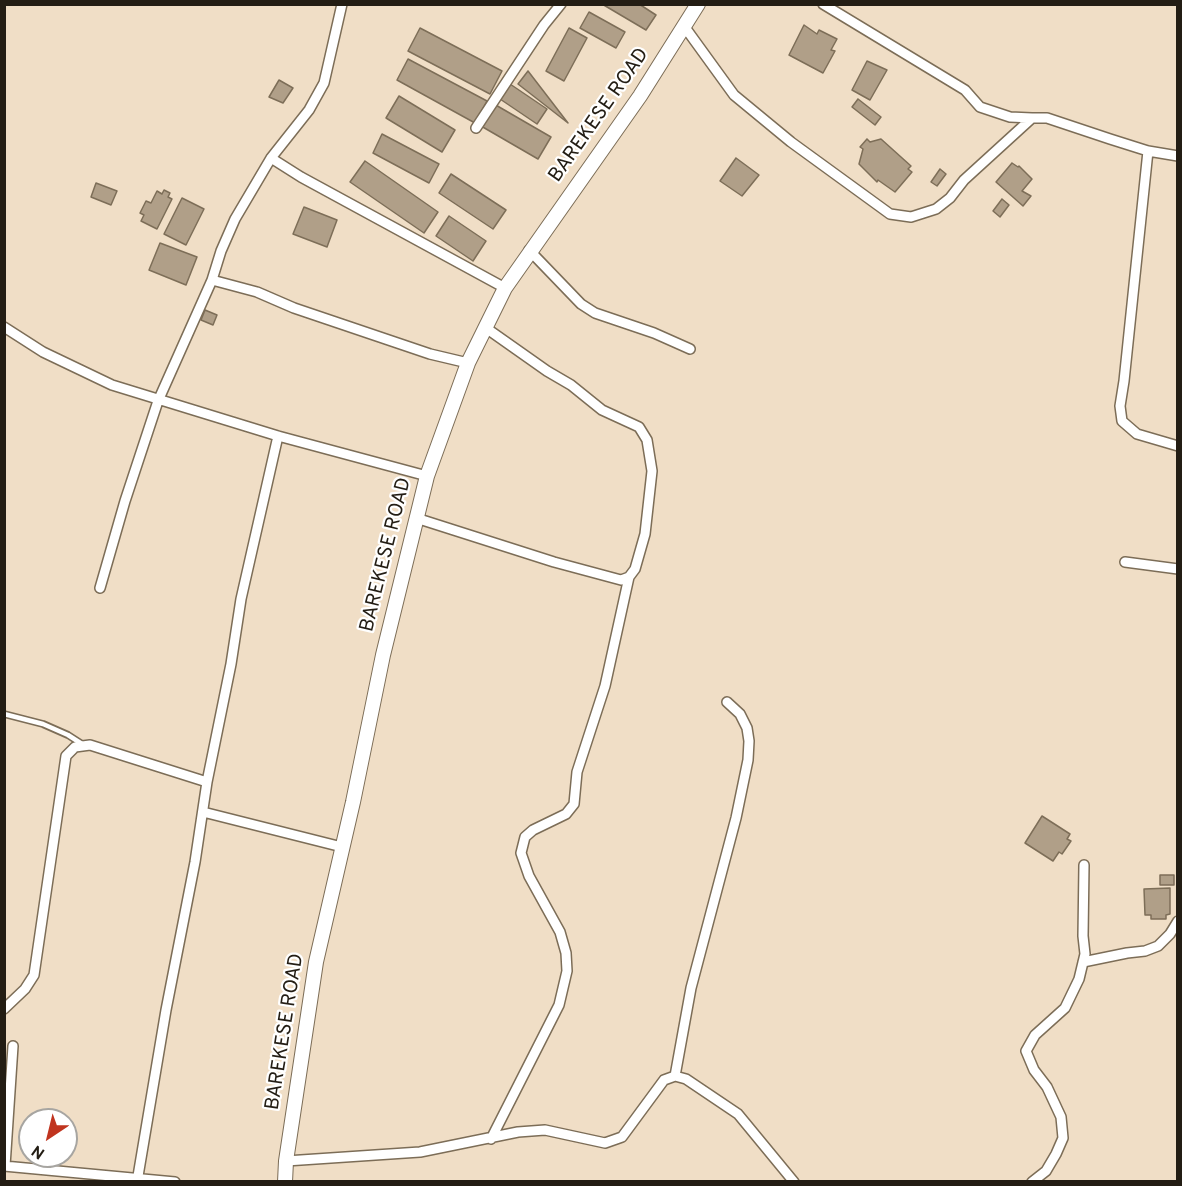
<!DOCTYPE html>
<html>
<head>
<meta charset="utf-8">
<style>
  body { margin:0 }
  #map { position:relative; width:1182px; height:1186px; overflow:hidden; background:#f0dec6; font-family:Overpass,sans-serif }
  canvas { display:block }
  .frame { position:absolute; inset:0; border:6px solid #231d14; pointer-events:none }
  .north { position:absolute; left:18px; top:1108px; width:60px; height:60px; box-sizing:border-box; background:#fff; border:2px solid #a7a5a1; border-radius:50%; rotate:215deg; font-size:16px; font-weight:700; line-height:24px; text-align:center; color:#231d14 }
  .north::after { content:''; display:block; margin:auto; width:21px; height:27px; background:#c0341f; clip-path:polygon(50% 0,100% 100%,50% 72%,0 100%) }
</style>
</head>
<body>
<div id="map">
<canvas width="1182" height="1186"></canvas>
<div class="frame"></div>
<div class="north">N</div>
</div>
<script>
const g = document.querySelector('canvas').getContext('2d');
g.lineJoin = 'round';
function fill(path, color) { g.fillStyle = color; g.fill(path, 'evenodd'); }
const toPath = rows => new Path2D(rows.map(r => 'M' + r).join(''));
function stroke(path, color, width, dash) { g.strokeStyle = color; g.lineWidth = width; g.lineCap = dash ? 'butt' : 'round'; g.setLineDash(dash || []); g.stroke(path); }
function drawText(font, color, halo, rows, align = 'center') {
  g.font = font + ' Overpass,sans-serif'; g.lineWidth = 4.5; g.setLineDash([]); g.textBaseline = 'middle'; g.strokeStyle = halo; g.fillStyle = color; for (const [text, x, y, turn = 0] of rows) {
    g.save(); g.translate(x, y); g.rotate((+turn || 0) * Math.PI / 180); g.textAlign = isNaN(turn) ? turn : align; if (halo) g.strokeText(text, 0, 0); g.fillText(text, 0, 0); g.restore();
  }
}
const building = toPath([
  [602,4,639,4,656,15,646,30,602,4],
  [589,12,625,32,616,48,580,28,589,12],
  [804,25,817,34,819,30,837,39,831,50,835,51,823,73,789,55,804,25],
  [420,28,502,71,490,94,408,51,420,28],
  [569,28,587,38,564,81,546,71,569,28],
  [408,59,487,101,475,123,397,80,408,59],
  [867,61,887,70,870,100,852,90,867,61],
  [528,71,568,123,518,84,528,71],
  [279,80,293,88,283,103,269,97,279,80],
  [510,84,547,109,537,124,500,99,510,84],
  [399,96,455,130,442,152,386,118,399,96],
  [858,99,881,117,875,125,852,107,858,99],
  [494,104,551,137,538,159,481,126,494,104],
  [382,134,439,164,429,183,373,153,382,134],
  [867,139,870,142,881,139,911,166,908,169,912,172,895,192,878,180,877,182,859,164,863,149,860,147,867,139],
  [736,158,759,175,742,196,720,181,736,158],
  [365,161,438,212,424,233,350,182,365,161],
  [1012,163,1018,167,1019,166,1032,179,1022,191,1031,196,1023,206,996,182,1012,163],
  [940,169,946,174,937,186,931,182,940,169],
  [451,174,506,210,493,229,439,193,451,174],
  [96,183,117,191,111,205,91,197,96,183],
  [164,190,170,193,168,197,172,199,157,229,141,221,144,215,140,213,146,201,151,203,157,191,162,194,164,190],
  [182,198,204,209,186,245,164,234,182,198],
  [1002,199,1009,205,1000,217,993,211,1002,199],
  [304,207,337,220,327,247,293,234,304,207],
  [449,216,486,241,473,261,436,236,449,216],
  [160,243,197,257,186,285,149,270,160,243],
  [205,310,217,315,213,325,201,320,205,310],
  [1042,816,1070,834,1067,839,1071,841,1062,854,1059,852,1053,861,1025,843,1042,816],
  [1160,875,1174,875,1174,885,1160,885,1160,875],
  [1170,888,1170,914,1166,915,1166,919,1151,919,1151,915,1145,915,1144,889,1170,888]
]);
const service = toPath([
  [4,714,43,724,68,735,82,744]
]);
const minor = toPath([
  [823,4,965,90,980,107,1010,117,1032,118],
  [684,26,734,95,791,142,890,214,911,217,936,209,950,198,964,180,1032,118,1047,118,1110,139,1148,151,1178,156],
  [476,128,544,25,561,4],
  [1148,151,1124,381,1120,406,1122,421,1137,434,1178,446],
  [271,158,301,177,505,288],
  [529,250,581,304,595,313,654,333,690,349],
  [212,280,257,292,294,308,430,354,468,363],
  [4,327,43,352,112,385,278,436,427,476],
  [416,518,554,562,621,580,629,577,635,569,645,534,652,471,647,440,639,427,602,410,571,385,547,371,486,328],
  [1125,562,1178,569],
  [100,588,125,501,158,401,212,280,221,251,235,219,271,158,309,110,324,83,342,4],
  [203,812,342,847],
  [1083,962,1127,953,1145,951,1158,946,1170,934,1178,921],
  [4,1009,25,989,34,975,66,756,75,747,90,745,207,782],
  [675,1076,691,988,736,818,748,760,749,741,747,728,740,714,727,702],
  [491,1139,559,1005,567,971,566,953,560,932,529,876,521,853,525,837,533,830,566,814,574,804,577,772,605,686,629,577],
  [286,1161,420,1152,518,1132,545,1130,605,1143,622,1137,664,1080,675,1076,686,1079,738,1114,794,1182],
  [4,1166,175,1182],
  [5,1166,13,1046],
  [137,1182,166,1010,195,862,207,782,231,664,241,599,278,436],
  [1032,1182,1046,1171,1056,1154,1063,1138,1061,1117,1047,1087,1034,1070,1026,1051,1035,1035,1065,1008,1079,979,1085,954,1083,936,1084,865]
]);
const secondary = toPath([
  [285,1182,286,1161,316,962,353,802,383,655,427,476,468,363,505,288,640,96,698,4]
]);
const streetNames = [
  ["BAREKESE ROAD",600,116,-55],
  ["BAREKESE ROAD",387,555,-76],
  ["BAREKESE ROAD",286,1032,-81]
];
fill(building, '#b09f88');
stroke(building, '#7d6e58', 1.5);
stroke(service, '#7c6d57', 8);
stroke(minor, '#7c6d57', 12);
stroke(secondary, '#7c6d57', 16);
stroke(service, '#fff', 4.5);
stroke(minor, '#fff', 9);
stroke(secondary, '#fff', 14);
drawText('20px', '#231d14', '#fff', streetNames);
</script>
</body>
</html>
